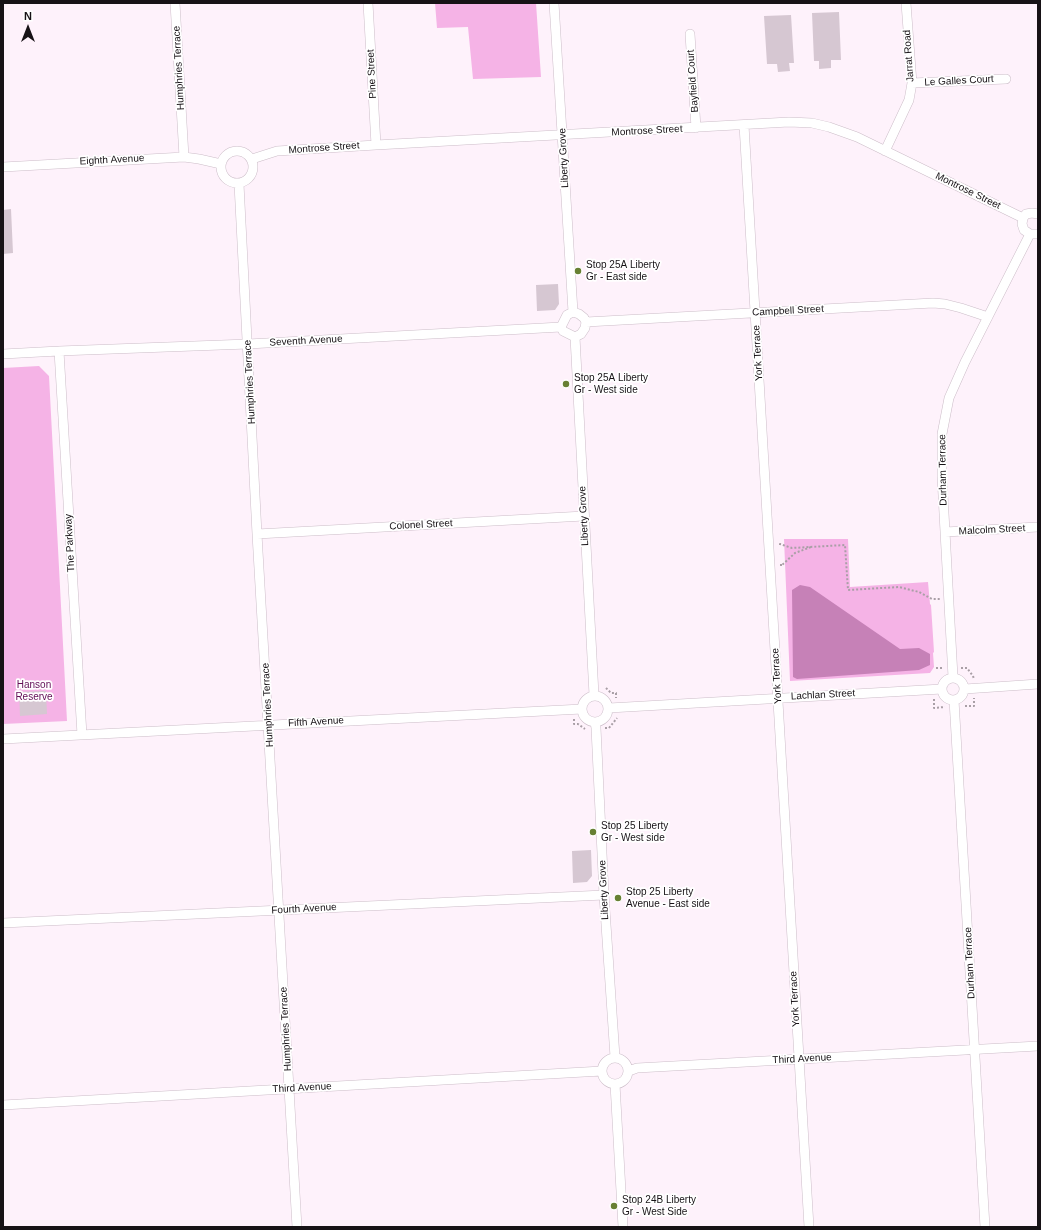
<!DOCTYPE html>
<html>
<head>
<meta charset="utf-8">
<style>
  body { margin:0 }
  #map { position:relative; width:1041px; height:1230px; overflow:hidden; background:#fef2fb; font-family:Helvetica,sans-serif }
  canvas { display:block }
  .frame { position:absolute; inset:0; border:4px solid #171216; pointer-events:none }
  .north { position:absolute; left:8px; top:8px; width:40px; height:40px; -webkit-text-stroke:3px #fff; paint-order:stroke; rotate:0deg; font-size:11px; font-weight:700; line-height:16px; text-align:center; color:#171216 }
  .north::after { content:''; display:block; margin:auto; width:14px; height:18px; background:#171216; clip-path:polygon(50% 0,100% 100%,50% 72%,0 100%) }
</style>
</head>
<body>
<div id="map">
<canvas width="1041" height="1230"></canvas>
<div class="frame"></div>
<div class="north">N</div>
</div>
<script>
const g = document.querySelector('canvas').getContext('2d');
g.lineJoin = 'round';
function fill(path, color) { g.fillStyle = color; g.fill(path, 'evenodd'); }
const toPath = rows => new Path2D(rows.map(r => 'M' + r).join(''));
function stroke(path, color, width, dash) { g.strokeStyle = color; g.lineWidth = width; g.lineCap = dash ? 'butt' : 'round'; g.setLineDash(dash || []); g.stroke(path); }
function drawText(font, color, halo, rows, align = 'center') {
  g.font = font + ' Helvetica,sans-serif'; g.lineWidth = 3.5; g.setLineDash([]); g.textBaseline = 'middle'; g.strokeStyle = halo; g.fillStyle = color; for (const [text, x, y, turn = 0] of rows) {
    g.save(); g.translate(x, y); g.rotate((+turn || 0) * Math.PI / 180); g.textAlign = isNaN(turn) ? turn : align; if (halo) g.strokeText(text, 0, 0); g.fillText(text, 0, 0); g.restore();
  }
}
const green = toPath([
  [435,3,536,3,541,77,473,79,468,27,437,28],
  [39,366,49,376,67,721,3,724,3,368],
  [784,539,848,539,850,587,928,582,930,604,931,605,934,652,933,653,934,667,930,673,790,681]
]);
const water = toPath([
  [800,585,810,587,900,649,919,648,930,654,930,665,919,670,797,679,793,677,792,590]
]);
const building = toPath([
  [839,12,841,60,831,60,831,68,819,69,819,61,814,61,812,13],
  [791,15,794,63,789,63,790,71,778,72,777,64,767,64,764,16],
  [11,209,13,253,3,254,3,210],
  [558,284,559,304,555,310,537,311,536,285],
  [46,691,47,714,20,716,19,692],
  [591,850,592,876,587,882,573,883,572,851]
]);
const path = toPath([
  [780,545,780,544,792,548,845,545,848,590,899,587,919,592,932,599,940,599],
  [781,564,781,566,795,553,811,547],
  [936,668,943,668],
  [961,668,967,668,973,676,974,679],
  [606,688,611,693,616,693,616,698],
  [934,699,934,708,945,707],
  [965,706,974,706,974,698],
  [574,719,574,724,578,724,585,729],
  [605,728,609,728,617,718]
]);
const minor = toPath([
  [175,3,184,157],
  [368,3,376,145],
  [554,3,573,312],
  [690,34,696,128],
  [912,83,1006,79],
  [744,125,809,1227],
  '221 167a16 16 0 1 1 32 0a16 16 0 1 1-32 0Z',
  [885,151,909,100,912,83,906,3],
  [252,159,277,151,376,145,789,122,812,123,829,127,857,137,1023,218],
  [3,167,184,157,199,159,221,164],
  [239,184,257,534,297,1227],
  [1038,214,1032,213,1026,214,1023,218,1022,224,1024,230,1030,234,1038,234],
  [573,312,579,314,584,318,586,322,585,328,581,334,575,337,563,331,561,327,567,315,573,312],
  [586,322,933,303,945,304,961,308,988,317],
  [575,337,594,695],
  [59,351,82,735],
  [3,354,59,351,248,344,561,327],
  [945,532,1038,527],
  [257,534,584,516],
  [953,677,942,477,942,434,949,398,965,362,1030,234],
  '942 689a11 11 0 1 1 22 0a11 11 0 1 1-22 0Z',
  [965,689,1038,684],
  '582 709a13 13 0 1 1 26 0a13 13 0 1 1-26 0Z',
  [954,700,985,1227],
  [609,708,942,689],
  [595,722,596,728,604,895,615,1057],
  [3,739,582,709],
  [3,923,604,895],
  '602 1071a13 13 0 1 1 26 0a13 13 0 1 1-26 0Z',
  [629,1071,637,1068,1038,1046],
  [615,1084,623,1227],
  [3,1105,602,1071]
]);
const markers = [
  [578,271,4,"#678033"],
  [566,384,4,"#678033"],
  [593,832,4,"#678033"],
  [618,898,4,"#678033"],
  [614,1206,4,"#678033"]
];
const streetNames = [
  ["Jarrat Road",909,56,-94],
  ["Humphries Terrace",179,68,-93],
  ["Pine Street",372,74,-93],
  ["Bayfield Court",693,81,-94],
  ["Le Galles Court",959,81,-3],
  ["Montrose Street",647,131,-3],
  ["Montrose Street",324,148,-4],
  ["Liberty Grove",564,158,-93],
  ["Eighth Avenue",112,160,-3],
  ["Montrose Street",968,191,26],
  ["Campbell Street",788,311,-3],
  ["Seventh Avenue",306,341,-3],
  ["York Terrace",758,353,-93],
  ["Humphries Terrace",250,382,-93],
  ["Durham Terrace",943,470,-91],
  ["Liberty Grove",584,516,-93],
  ["Colonel Street",421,525,-3],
  ["Malcolm Street",992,530,-3],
  ["The Parkway",70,543,-93],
  ["York Terrace",777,676,-93],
  ["Lachlan Street",823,695,-3],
  ["Humphries Terrace",268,705,-93],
  ["Fifth Avenue",316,722,-3],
  ["Liberty Grove",604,890,-93],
  ["Fourth Avenue",304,909,-3],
  ["Durham Terrace",970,963,-93],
  ["York Terrace",795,999,-93],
  ["Humphries Terrace",286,1029,-93],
  ["Third Avenue",802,1059,-3],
  ["Third Avenue",302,1088,-3]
];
const poiNames = [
  ["Stop 25A Liberty",586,265],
  ["Gr - East side",586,277],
  ["Stop 25A Liberty",574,378],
  ["Gr - West side",574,390],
  ["Stop 25 Liberty",601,826],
  ["Gr - West side",601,838],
  ["Stop 25 Liberty",626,892],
  ["Avenue - East side",626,904],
  ["Stop 24B Liberty",622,1200],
  ["Gr - West Side",622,1212]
];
const parkNames = [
  ["Hanson",34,685],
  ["Reserve",34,697]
];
fill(green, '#f5b3e6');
fill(water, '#c681b7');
fill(building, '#d6c7d2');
stroke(minor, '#ccbdc8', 10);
stroke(path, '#a99fa6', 2, [2, 2]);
stroke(minor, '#fff', 9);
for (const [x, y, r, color] of markers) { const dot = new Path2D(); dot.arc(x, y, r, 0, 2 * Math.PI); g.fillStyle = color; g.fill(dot); stroke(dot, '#fff', 1.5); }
drawText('10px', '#171216', '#fff', streetNames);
drawText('10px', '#171216', '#fff', poiNames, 'left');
drawText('10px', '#610c55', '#fff', parkNames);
</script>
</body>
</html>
